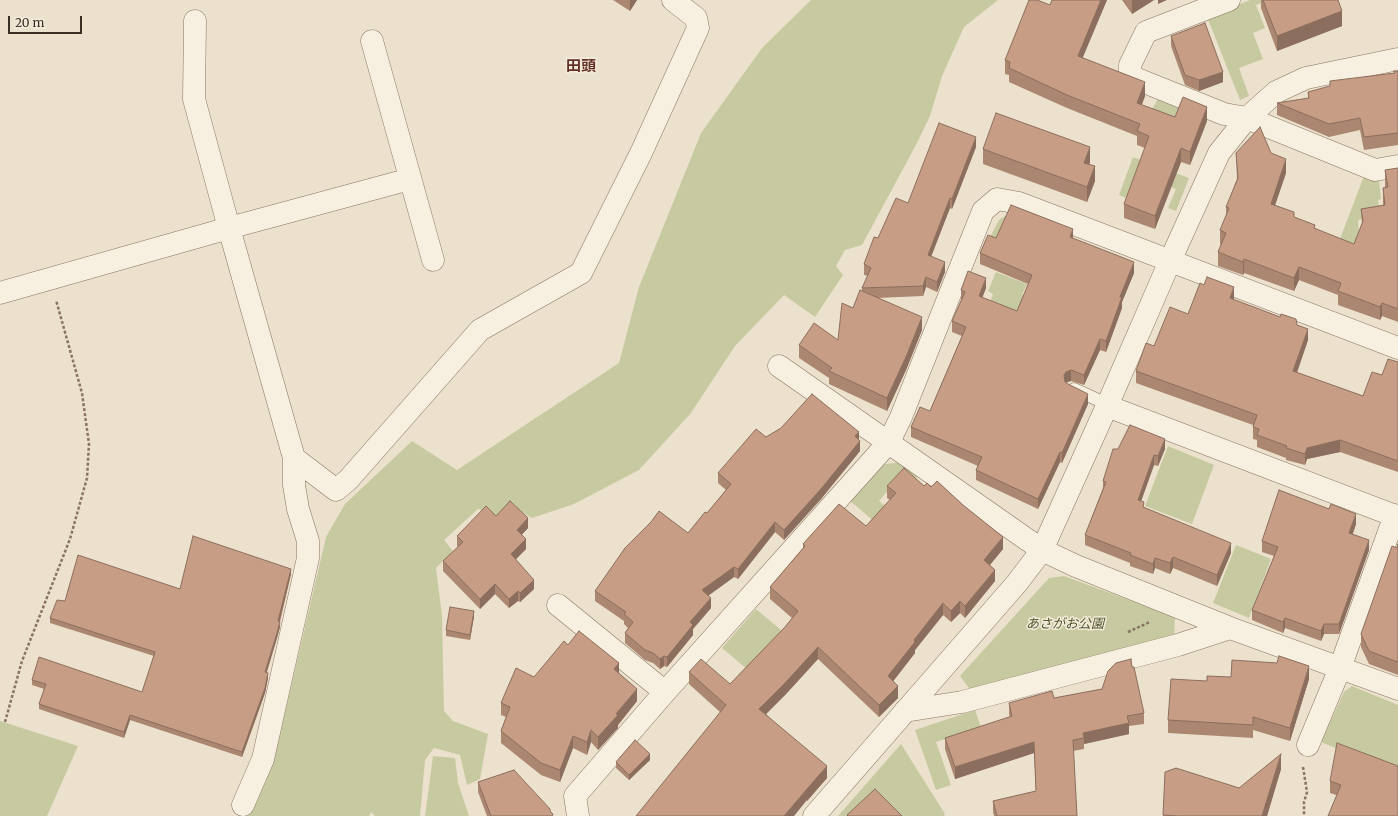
<!DOCTYPE html>
<html>
<head>
<meta charset="utf-8">
<style>
  body { margin:0 }
  #map { position:relative; width:1398px; height:816px; overflow:hidden; background:#ece1cc; font-family:Merriweather,serif }
  canvas { display:block }
  .scale { position:absolute; left:8px; top:16px; width:74px; height:18px; box-sizing:border-box; border:2px solid #3a2d23; border-top:0; padding-left:5px; font-size:12px; line-height:14px; white-space:nowrap; color:#3a2d23; -webkit-text-stroke:3px #f4ecdb; paint-order:stroke }
</style>
</head>
<body>
<div id="map">
<canvas width="1398" height="816"></canvas>
<div class="scale">20 m</div>
</div>
<script>
const g = document.querySelector('canvas').getContext('2d');
g.lineJoin = 'round';
function fill(path, color) { g.fillStyle = color; g.fill(path, 'evenodd'); }
const toPath = rows => new Path2D(rows.map(r => 'M' + r).join(''));
function stroke(path, color, width, dash) { g.strokeStyle = color; g.lineWidth = width; g.lineCap = dash ? 'butt' : 'round'; g.setLineDash(dash || []); g.stroke(path); }
function drawText(font, color, halo, rows, align = 'center') {
  g.font = font + ' Merriweather,"Noto Sans JP",serif'; g.lineWidth = 3; g.setLineDash([]); g.textBaseline = 'middle'; g.strokeStyle = halo; g.fillStyle = color; for (const [text, x, y, turn = 0] of rows) {
    g.save(); g.translate(x, y); g.rotate((+turn || 0) * Math.PI / 180); g.textAlign = isNaN(turn) ? turn : align; if (halo) g.strokeText(text, 0, 0); g.fillText(text, 0, 0); g.restore();
  }
}
const green = toPath([
  [811,0,998,0,964,27,942,76,930,116,917,143,862,245,845,250,836,266,843,275,815,317,784,295,735,346,691,413,639,470,574,504,532,518,510,505,495,516,478,509,444,540,453,551,436,568,442,616,444,711,453,721,488,734,480,779,467,785,460,755,434,748,425,760,420,816,375,816,371,812,369,816,248,816,271,765,278,743,326,537,345,504,412,441,457,470,619,363,639,287,701,133,762,48],
  [1250,0,1269,0,1256,5,1265,28,1253,33,1263,59,1239,68,1249,96,1240,100,1207,17],
  [1159,97,1184,108,1175,131,1146,120],
  [1133,157,1189,178,1176,211,1168,208,1176,189,1136,174,1126,198,1119,195],
  [1364,176,1379,180,1381,199,1378,200,1380,217,1358,220,1360,245,1340,239],
  [1008,214,1021,237,988,241,999,220],
  [996,272,1027,284,1022,295,1030,298,1036,323,989,304,993,294,988,291],
  [1168,446,1214,465,1192,524,1145,506],
  [901,462,917,477,912,483,902,474,879,501,887,508,875,522,849,500,879,465],
  [1236,545,1271,559,1249,618,1213,603],
  [1064,576,1175,617,1174,639,974,695,960,676,1049,578],
  [756,609,781,630,747,669,722,648],
  [1352,686,1398,705,1398,768,1396,773,1321,742,1344,692],
  [975,710,981,727,936,742,951,785,936,790,915,730],
  [0,721,78,746,47,816,0,816],
  [901,744,945,814,944,816,838,816],
  [433,756,455,758,458,783,469,816,425,816]
]);
const path = toPath([
  [1128,632,1150,622],
  [5,722,22,661,70,539,87,478,89,444,82,393,56,300],
  [1303,767,1307,792,1304,802,1304,816]
]);
const service = toPath([
  [1074,389,1096,399,1107,406]
]);
const minor = toPath([
  [1229,0,1146,32,1130,65,1130,74,1137,79,1224,114,1247,118,1375,170,1398,166],
  [195,21,194,99,229,228,410,179],
  [372,41,433,260],
  [0,293,229,228,294,458,336,490,348,480,480,330,581,273,641,153,698,28,696,18,673,0],
  [779,366,1042,550,1076,566,1230,628,1398,689],
  [1107,406,1398,517],
  [558,605,665,692],
  [905,711,962,702,1178,645,1230,628],
  [1308,745,1340,668,1395,515],
  [243,805,263,759,308,558,308,541,298,509,294,485,294,458],
  [578,816,575,796,665,692,889,442,901,417,983,211,997,199,1019,203,1398,348],
  [814,816,1017,583,1042,550,1107,406,1170,261]
]);
const tertiary = toPath([
  [1170,261,1219,153,1247,118,1276,92,1306,78,1398,59]
]);
const wall = toPath([
  [613,0,637,0,630,11],
  [1107,0,1082,57,1145,96,1142,105,1175,117,1207,121,1190,165,1181,162,1155,229,1124,218,1124,204,1145,148,1137,145,1137,136,1067,108,1009,82,1009,75,1005,74,1005,60,1050,5],
  [1122,0,1154,0,1132,14],
  [1261,0,1338,0,1342,26,1277,51,1261,8],
  [1171,36,1223,82,1199,91,1185,85,1171,46],
  [1398,71,1398,145,1364,150,1360,130,1329,137,1277,115,1277,103,1308,98,1308,92,1394,73],
  [976,147,952,209,950,208,931,256,945,272,937,292,926,287,923,296,877,298,922,330,906,370,887,411,829,384,829,378,799,358,799,345,838,340,853,308,862,291,862,288,868,276,864,275,864,264,878,238,908,203],
  [983,149,1090,162,1089,164,1095,181,1087,202,983,164],
  [1236,153,1271,153,1286,173,1275,205,1315,229,1354,244,1362,224,1361,209,1383,205,1383,188,1385,188,1385,170,1398,168,1398,322,1382,316,1380,320,1338,305,1338,295,1299,280,1294,291,1244,273,1243,275,1218,266,1218,252,1221,244,1220,244,1220,230,1226,217,1226,207,1237,179],
  [996,238,1073,239,1134,273,1122,302,1122,308,1106,352,1100,350,1084,385,1071,381,1066,383,1088,404,1062,463,1060,462,1038,509,976,480,976,470,978,466,911,437,911,427,930,411,962,336,952,332,952,321,961,301,961,290,986,288,982,298,1017,311,1028,284,980,264,980,253],
  [1204,285,1234,299,1234,300,1297,325,1308,340,1297,373,1363,396,1382,375,1398,362,1398,472,1340,452,1307,459,1305,465,1286,460,1286,458,1257,447,1257,440,1253,439,1253,425,1136,383,1136,371,1154,346,1188,314],
  [766,437,859,439,860,451,821,499,784,540,775,532,738,579,734,577,708,596,711,608,693,629,693,635,667,667,664,666,660,669,653,663,645,660,625,643,625,633,628,628,624,624,624,621,595,601,595,591,688,533,707,513,726,490,718,483,718,473],
  [1165,449,1158,466,1154,465,1141,501,1144,508,1231,553,1217,586,1173,568,1170,574,1155,568,1153,574,1130,566,1130,563,1085,545,1085,535,1103,488,1103,481],
  [887,486,924,486,1003,549,990,565,995,581,965,618,960,613,951,622,943,615,915,650,915,653,893,681,898,698,879,717,818,659,786,694,766,714,827,778,807,801,720,712,689,684,689,672,730,684,785,627,792,618,770,599,770,587,803,548,803,544,866,526,890,500,887,498],
  [496,516,528,528,521,535,526,549,516,559,534,589,520,602,518,601,509,608,495,594,480,609,443,571,443,561,458,547,457,546,457,536],
  [1356,524,1353,534,1369,550,1339,634,1324,634,1321,641,1285,628,1283,633,1252,620,1252,610,1274,556,1262,552,1262,541],
  [1398,544,1398,675,1369,664,1361,647,1361,634],
  [291,574,280,622,280,627,277,638,267,672,268,678,265,693,242,757,130,720,124,738,39,709,39,704,44,689,32,685,32,680,142,692,154,656,50,623,50,618,65,601,180,589],
  [474,616,470,640,446,636,446,630],
  [568,645,619,673,637,701,618,725,618,728,598,750,591,742,587,755,573,748,560,782,541,775,501,743,501,731,506,717,501,715,501,703,534,677],
  [1132,667,1144,713,1144,724,1129,726,1129,734,1084,744,1084,749,1073,751,1077,816,994,816,993,812,993,801,1036,791,1034,753,955,779,945,749,945,738,1010,717,1009,714,1009,703,1054,698,1102,689],
  [1231,677,1309,679,1290,741,1253,730,1253,738,1168,733,1168,720,1207,681],
  [650,760,629,780,616,768,616,762],
  [1398,766,1336,795,1330,793,1330,781],
  [1281,769,1267,816,1163,816,1163,815,1239,788],
  [478,782,550,811,553,816,487,816,478,792]
]);
const shadedWall = toPath([
  [630,0,637,0,630,11],
  [1101,0,1107,0,1078,69,1078,56],
  [1133,0,1154,0,1132,14,1132,1],
  [1158,0,1167,0,1158,4],
  [1342,11,1342,26,1277,51,1277,36],
  [1223,72,1223,82,1199,91,1199,80],
  [1145,82,1145,96,1137,116,1137,103],
  [1207,107,1207,121,1190,165,1190,152],
  [976,137,976,147,952,209,952,199],
  [1090,147,1090,162,1084,178,1084,163],
  [1181,148,1181,162,1155,229,1155,216],
  [1286,159,1286,173,1271,217,1271,204],
  [1095,166,1095,181,1087,202,1087,187],
  [950,198,950,208,928,265,928,255],
  [1073,229,1073,240,1070,237],
  [1244,259,1244,273,1243,275,1243,262],
  [945,262,945,272,937,292,937,282],
  [1134,262,1134,273,1122,302,1122,308,1106,352,1106,341,1120,297],
  [1299,267,1299,280,1294,291,1294,278],
  [926,277,926,287,923,296,923,286],
  [986,278,986,288,979,306,979,296],
  [1234,287,1234,299,1230,310,1230,298],
  [1382,303,1382,316,1380,320,1380,307],
  [922,317,922,330,906,370,887,411,887,398],
  [1308,329,1308,340,1293,383,1293,371],
  [1100,339,1100,350,1084,385,1084,375],
  [1071,370,1071,381,1066,382,1064,385,1064,375,1066,372],
  [1088,394,1088,404,1062,463,1062,453],
  [859,432,859,442,855,436],
  [1165,439,1165,449,1158,466,1158,456],
  [1340,440,1340,452,1307,459,1305,465,1305,454,1307,448],
  [860,441,860,451,821,499,784,540,784,530],
  [1060,452,1060,462,1038,509,1038,499],
  [1154,455,1154,465,1138,510,1138,500],
  [1356,514,1356,524,1349,543,1349,533],
  [528,518,528,528,517,540,517,530],
  [775,522,775,532,738,579,738,569],
  [1003,537,1003,549,984,572,984,560],
  [526,539,526,549,511,564,511,554],
  [1369,540,1369,550,1339,634,1339,624],
  [1231,543,1231,553,1217,586,1217,575],
  [1173,557,1173,568,1170,574,1170,563],
  [1155,558,1155,568,1153,574,1153,564],
  [734,567,734,577,702,600,702,590],
  [291,569,291,574,278,627,278,621],
  [995,570,995,581,965,618,965,606],
  [534,580,534,589,520,602,520,593],
  [495,584,495,594,480,609,480,599],
  [518,591,518,601,509,608,509,599],
  [711,598,711,608,693,629,693,635,667,667,667,657,690,622],
  [960,601,960,613,951,622,951,611],
  [943,603,943,615,915,650,915,653,888,688,888,676,914,640],
  [474,611,474,616,470,640,470,635],
  [1285,618,1285,628,1283,633,1283,622],
  [280,622,280,627,277,638,265,677,265,672],
  [1324,624,1324,634,1321,641,1321,631],
  [818,647,818,659,786,694,759,721,759,709],
  [664,656,664,666,660,669,660,659],
  [619,663,619,676,614,669],
  [1309,666,1309,679,1290,741,1290,728],
  [268,673,268,678,265,693,242,757,242,752],
  [898,686,898,698,879,717,879,705],
  [637,689,637,701,618,725,618,728,598,750,598,737,616,714],
  [130,715,130,720,124,738,124,732],
  [1129,723,1129,734,1084,744,1084,738,1083,733],
  [591,730,591,742,587,755,587,742],
  [573,736,573,748,560,782,560,770],
  [1034,742,1034,753,955,779,955,767],
  [650,754,650,760,629,780,629,775],
  [1281,754,1281,769,1267,816,1262,816],
  [827,766,827,778,807,801,807,789],
  [807,789,807,800,794,816,784,816]
]);
const building = toPath([
  [1029,0,1037,0,1050,5,1052,0,1101,0,1078,56,1145,82,1137,103,1175,117,1183,97,1207,107,1190,152,1181,148,1155,216,1124,204,1149,136,1137,131,1140,124,1067,95,1009,68,1010,62,1005,60,1029,0],
  [1263,0,1338,0,1342,11,1277,36,1263,0],
  [1205,23,1223,72,1199,80,1185,75,1171,36,1205,23],
  [1394,71,1398,71,1398,133,1364,137,1360,118,1329,124,1277,103,1309,98,1308,92,1330,86,1330,81,1395,73,1394,71],
  [996,113,1090,147,1084,163,1095,166,1087,187,983,149,996,113],
  [939,123,976,137,952,199,950,198,928,255,945,262,937,282,926,277,923,286,862,288,871,268,864,264,874,237,878,238,896,198,908,203,939,123],
  [1260,127,1271,153,1286,159,1271,204,1294,212,1294,217,1315,225,1314,228,1354,244,1363,221,1361,209,1385,205,1383,188,1388,187,1385,170,1398,168,1398,309,1382,303,1380,307,1338,291,1341,283,1299,267,1294,278,1244,259,1243,262,1218,252,1226,233,1220,230,1229,208,1226,207,1238,178,1236,153,1260,127],
  [1011,205,1073,229,1070,237,1134,262,1120,297,1122,297,1106,341,1100,339,1084,375,1071,370,1066,372,1064,375,1065,382,1068,384,1088,394,1062,453,1060,452,1038,499,976,470,982,457,911,427,920,407,930,411,966,327,952,321,965,292,961,290,968,271,986,278,979,296,1017,311,1032,275,980,253,988,235,996,238,1011,205],
  [1207,277,1234,287,1230,298,1280,317,1281,314,1296,319,1297,325,1308,329,1293,371,1363,396,1372,372,1382,375,1388,359,1398,362,1398,461,1340,440,1307,448,1305,454,1286,448,1287,446,1257,435,1259,429,1253,427,1257,415,1136,371,1146,343,1154,346,1170,307,1188,314,1200,283,1204,285,1207,277],
  [860,290,922,317,906,357,887,398,829,371,832,368,799,345,814,323,838,340,842,303,853,308,860,290],
  [812,394,859,432,855,436,860,441,821,489,784,530,775,522,738,569,734,567,702,590,711,598,690,622,693,625,667,657,664,656,660,659,653,653,645,650,625,633,633,622,624,614,626,612,595,591,625,548,651,522,659,511,688,533,705,512,707,513,731,484,718,473,756,429,766,437,781,428,812,394],
  [1130,425,1165,439,1158,456,1154,455,1138,500,1144,502,1143,507,1231,543,1217,575,1173,557,1170,563,1155,558,1153,564,1130,555,1131,553,1085,535,1106,482,1103,481,1113,449,1118,449,1130,425],
  [904,468,924,486,927,483,931,487,937,481,963,505,1003,537,984,560,995,570,965,606,960,601,951,611,943,603,914,640,915,642,888,676,898,686,879,705,818,647,786,682,759,709,827,766,807,789,784,816,636,816,726,705,689,672,701,659,730,684,785,627,798,611,770,587,805,546,803,544,839,504,866,526,896,493,887,486,904,468],
  [1279,490,1329,509,1331,504,1356,514,1349,533,1369,540,1339,624,1324,624,1321,631,1285,618,1283,622,1252,610,1278,547,1262,541,1279,490],
  [510,501,528,518,517,530,526,539,511,554,534,580,520,593,518,591,509,599,495,584,480,599,443,561,463,542,457,536,486,506,496,516,510,501],
  [193,536,291,569,278,621,280,622,277,633,265,672,268,673,265,688,242,752,130,715,124,732,39,704,46,684,32,680,39,657,142,692,155,652,50,618,57,600,65,601,78,555,180,589,193,536],
  [1398,544,1398,662,1369,651,1361,634,1392,546,1397,548,1398,544],
  [450,607,474,611,470,635,446,630,450,607],
  [579,631,619,663,614,669,637,689,616,714,618,715,598,737,591,730,587,742,573,736,560,770,541,763,501,731,510,707,501,703,516,668,534,677,564,641,568,645,579,631],
  [1279,656,1309,666,1290,728,1253,717,1253,725,1168,720,1171,679,1207,681,1207,676,1231,677,1232,660,1277,663,1279,656],
  [1131,659,1132,667,1134,667,1144,713,1127,716,1129,723,1083,733,1084,738,1073,740,1077,816,997,816,993,801,1036,791,1034,742,955,767,945,738,1012,716,1009,703,1052,691,1054,698,1102,689,1108,671,1116,663,1131,659],
  [635,740,650,754,629,775,616,762,635,740],
  [1337,743,1398,766,1398,816,1328,816,1341,785,1330,781,1337,743],
  [1281,754,1262,816,1178,816,1163,815,1165,772,1176,768,1239,788,1281,754],
  [514,770,550,809,550,811,553,814,552,816,491,816,478,782,514,770],
  [875,789,902,816,848,816,847,815,875,789]
]);
const parkNames = [
  ["あさがお公園",1065,624]
];
const quarterNames = [
  ["田頭",581,67]
];
fill(green, '#c7caa0');
stroke(service, '#887461', 13);
stroke(minor, '#887461', 23);
stroke(tertiary, '#887461', 23);
stroke(path, '#887461', 2.5, [3, 2]);
stroke(service, '#f7efdf', 12);
stroke(minor, '#f7efdf', 22);
stroke(tertiary, '#f7efdf', 22);
fill(wall, '#ab8772');
fill(shadedWall, '#8b6e5d');
fill(building, '#c79d85');
stroke(building, '#8b6e5d', 1);
drawText('italic 13px', '#4c552b', '#f4ecdb', parkNames);
drawText('bold 15px', '#633026', '#f4ecdb', quarterNames);
</script>
</body>
</html>
